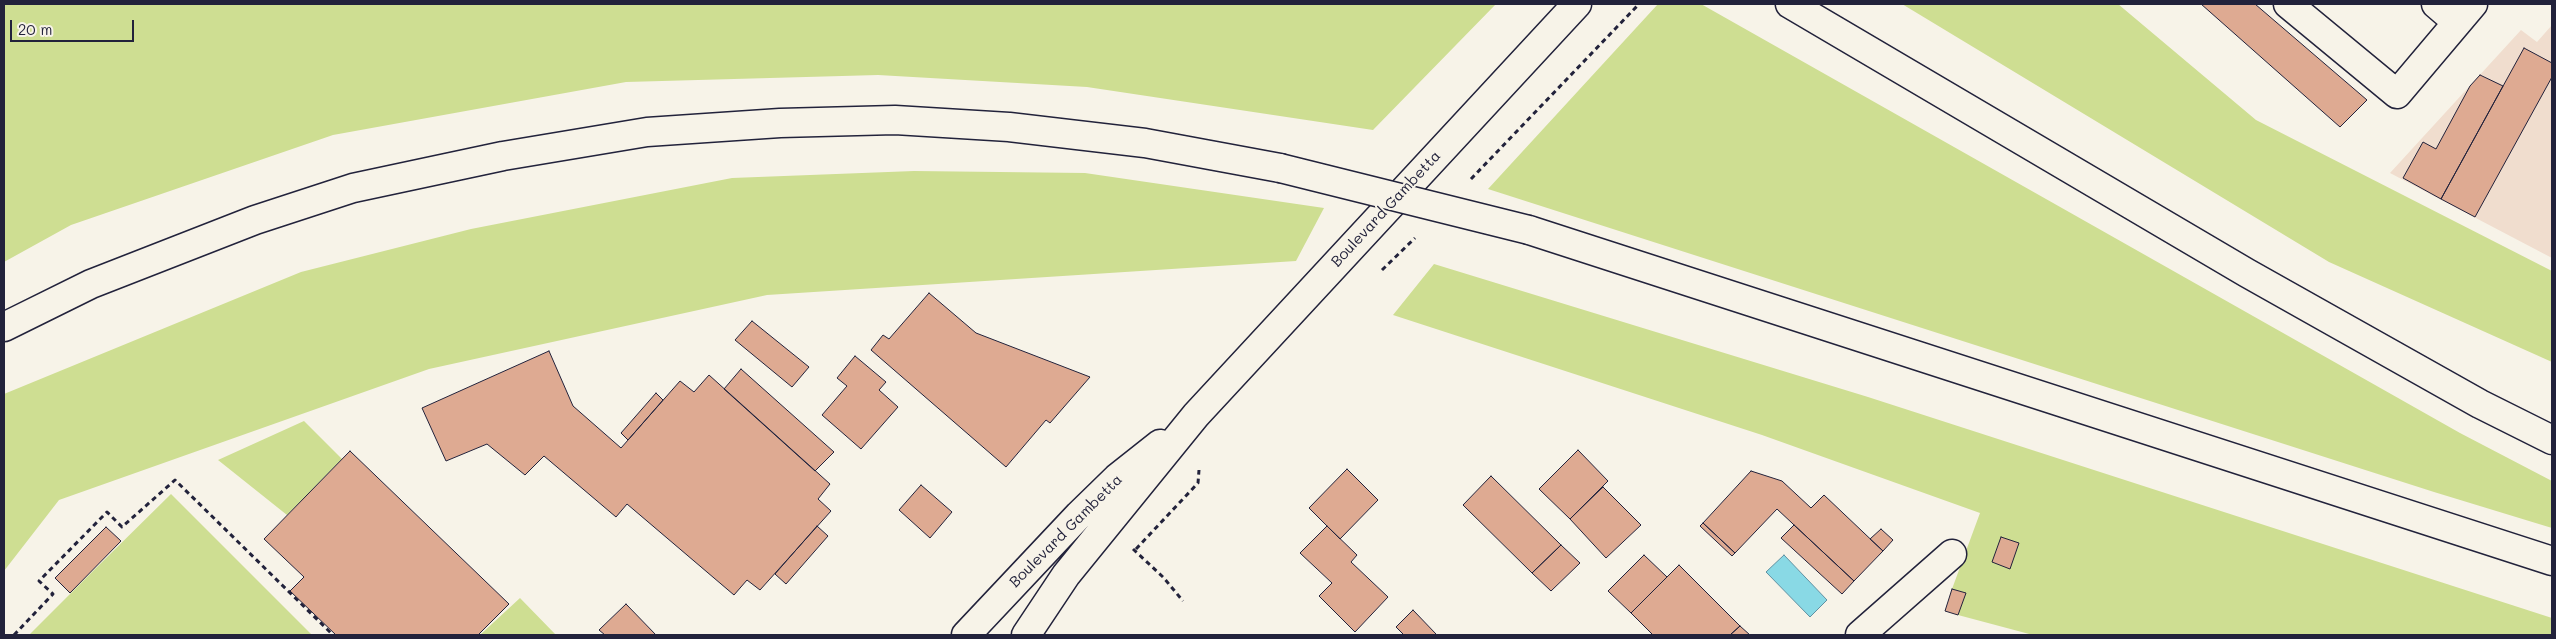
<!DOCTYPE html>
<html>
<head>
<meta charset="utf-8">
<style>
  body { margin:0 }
  #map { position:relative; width:2556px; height:639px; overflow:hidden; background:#f7f3e8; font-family:Mali,sans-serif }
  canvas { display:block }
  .frame { position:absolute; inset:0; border:5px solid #22223b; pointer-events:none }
  .scale { position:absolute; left:10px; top:20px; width:124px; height:22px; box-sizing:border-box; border:2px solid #22223b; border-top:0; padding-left:6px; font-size:15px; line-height:18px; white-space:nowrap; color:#22223b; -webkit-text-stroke:4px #f7f3e8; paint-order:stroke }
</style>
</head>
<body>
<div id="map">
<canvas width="2556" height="639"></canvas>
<div class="frame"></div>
<div class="scale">20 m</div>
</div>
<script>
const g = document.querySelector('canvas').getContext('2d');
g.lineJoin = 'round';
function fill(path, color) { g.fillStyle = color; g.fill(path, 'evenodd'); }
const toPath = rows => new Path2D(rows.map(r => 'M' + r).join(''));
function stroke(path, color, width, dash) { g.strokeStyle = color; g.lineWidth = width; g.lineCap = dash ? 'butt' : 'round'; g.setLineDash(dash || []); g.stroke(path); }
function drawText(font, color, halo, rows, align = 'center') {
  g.font = font + ' Mali,sans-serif'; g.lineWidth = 4; g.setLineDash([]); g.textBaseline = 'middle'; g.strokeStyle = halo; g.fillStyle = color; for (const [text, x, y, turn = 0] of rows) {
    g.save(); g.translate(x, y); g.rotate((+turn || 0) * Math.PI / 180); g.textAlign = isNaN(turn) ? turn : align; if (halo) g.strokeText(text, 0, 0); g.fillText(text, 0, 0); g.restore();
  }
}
const built = toPath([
  [2552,25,2552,258,2390,173,2521,30,2537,42]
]);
const green = toPath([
  [4,4,1496,4,1373,130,1087,87,878,75,626,82,333,135,71,225,4,262],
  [1658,4,1701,4,2460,433,2552,481,2552,528,2434,492,1488,189],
  [1902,4,2118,4,2256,120,2552,271,2552,362,2329,262],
  [914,171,1085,173,1324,208,1296,261,767,295,429,369,59,500,4,571,4,394,301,272,471,229,732,178],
  [1434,264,1868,397,2552,618,2552,635,2033,635,1958,615,1965,593,1952,589,1980,513,1762,435,1393,315],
  [304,421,342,459,287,515,218,460],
  [171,494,312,635,29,635,96,568],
  [520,598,556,635,480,635]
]);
const water = toPath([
  [1784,555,1827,600,1810,617,1766,572,1784,555]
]);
const building = toPath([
  [2201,4,2255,4,2367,100,2340,127,2201,4],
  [2524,48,2552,63,2552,77,2475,217,2441,199,2524,48],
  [2480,75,2503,86,2441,199,2403,178,2423,142,2436,149,2470,86,2480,75],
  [929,293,976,333,1090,377,1050,423,1046,420,1006,467,871,350,883,335,889,339,929,293],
  [752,321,809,367,792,387,735,340,752,321],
  [549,351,573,406,621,448,680,381,694,392,709,375,830,484,818,499,831,511,760,590,747,580,734,595,627,504,616,517,544,456,525,475,487,444,446,461,422,408,549,351],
  [855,356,886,382,879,390,898,407,861,449,822,415,847,386,837,378,855,356],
  [741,369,834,452,815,471,724,389,741,369],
  [656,393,663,400,628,440,621,433,656,393],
  [1578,450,1608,481,1570,519,1539,489,1578,450],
  [350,451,509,604,478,635,336,635,290,591,304,577,264,539,350,451],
  [1347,469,1378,500,1340,539,1309,508,1347,469],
  [1751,471,1782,481,1811,508,1824,495,1883,551,1854,581,1777,509,1735,553,1703,523,1751,471],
  [1491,476,1561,545,1532,573,1463,505,1491,476],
  [921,485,952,512,930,538,899,510,921,485],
  [1603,487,1641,525,1606,558,1570,519,1603,487],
  [1703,523,1735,553,1732,556,1700,526,1703,523],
  [1794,525,1854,581,1842,594,1781,538,1794,525],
  [817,526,828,536,786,584,775,574,817,526],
  [1327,526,1357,555,1351,562,1388,597,1355,632,1319,596,1332,583,1300,553,1327,526],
  [106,527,121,541,70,593,55,578,106,527],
  [1881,529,1893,540,1883,551,1870,539,1881,529],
  [2001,537,2019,543,2010,569,1992,562,2001,537],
  [1561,545,1580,563,1551,591,1532,573,1561,545],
  [1644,555,1667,577,1631,613,1608,591,1644,555],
  [1679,565,1740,626,1730,635,1653,635,1631,613,1679,565],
  [1952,589,1966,593,1958,615,1945,611,1952,589],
  [626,604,656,635,605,635,599,630,626,604],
  [1413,610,1436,634,1434,635,1404,635,1396,627,1413,610],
  [1740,626,1750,635,1730,635,1740,626]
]);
const path = toPath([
  [1471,179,1639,4],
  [1382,270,1415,238],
  [1133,549,1163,577,1183,601],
  [1136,549,1198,483,1199,470],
  [14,635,53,594,39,581,107,512,122,527,175,480,333,635]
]);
const minor = toPath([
  [2288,4,2397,94,2473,4],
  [2436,4,2457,22],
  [1860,635,1952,554]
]);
const major = toPath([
  [966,635,1079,515,1117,478,1160,444],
  [1026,635,1066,575,1196,415,1577,4]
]);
const highway = toPath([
  [1790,4,2247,273,2480,404,2552,440],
  [1529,230,2552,561],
  [4,327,91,284,255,220,353,188,503,156,647,132,780,123,895,120,1009,127,1145,143,1280,168]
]);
const highwayBridge = toPath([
  [1280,168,1529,230]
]);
const streetNames = [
  ["Boulevard Gambetta",1386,209,-47],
  ["Boulevard Gambetta",1066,531,-45]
];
fill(built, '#f0ddce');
fill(green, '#cede92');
fill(water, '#89d9e5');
stroke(water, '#6090a1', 1);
fill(building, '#deaa92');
stroke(building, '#22223b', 1);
stroke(minor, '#22223b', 31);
stroke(major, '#22223b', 31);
stroke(highway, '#22223b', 31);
stroke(path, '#22223b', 3, [5, 4]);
stroke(minor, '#f7f3e8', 28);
stroke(major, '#f7f3e8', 28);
stroke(highway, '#f7f3e8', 28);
stroke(highwayBridge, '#22223b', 31, []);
stroke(highwayBridge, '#f7f3e8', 28);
drawText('15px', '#22223b', '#f7f3e8', streetNames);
</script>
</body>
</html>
